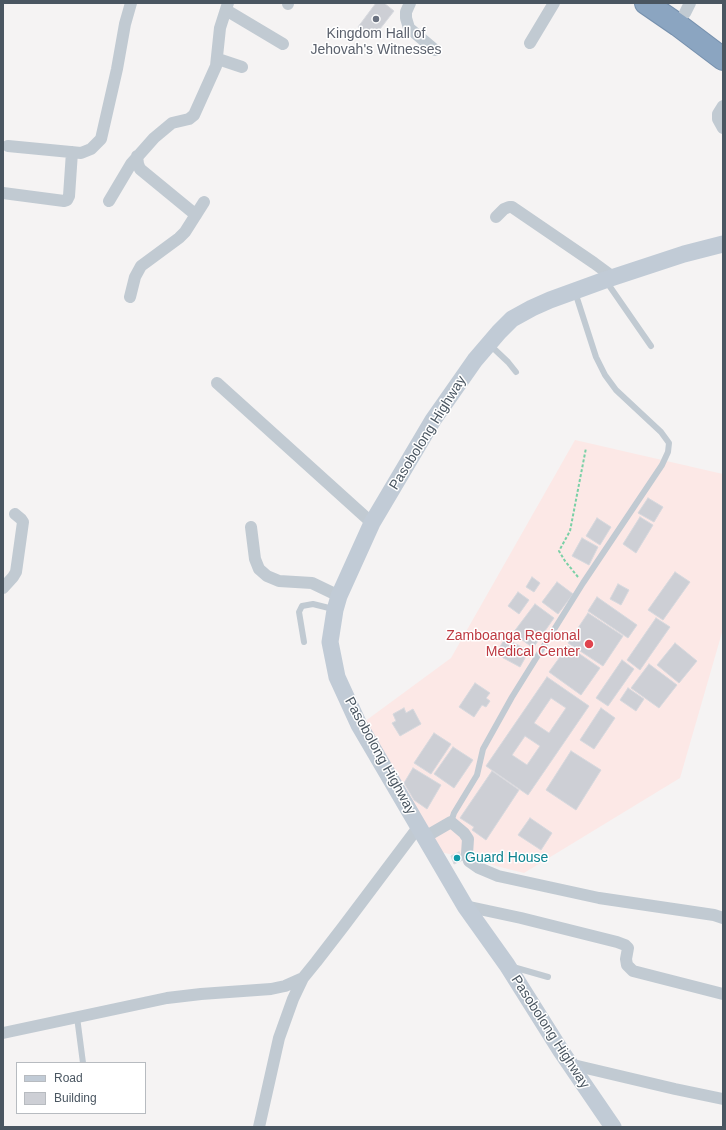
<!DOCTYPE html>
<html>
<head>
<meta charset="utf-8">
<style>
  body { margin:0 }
  #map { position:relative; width:726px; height:1130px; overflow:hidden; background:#f5f3f3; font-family:Arial,sans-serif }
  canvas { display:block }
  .frame { position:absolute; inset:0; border:4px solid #4a5661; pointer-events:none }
  .legend { position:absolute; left:16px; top:1062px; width:130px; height:52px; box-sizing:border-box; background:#fff; border:1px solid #b7bbc0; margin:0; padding:5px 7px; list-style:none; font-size:12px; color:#4a5661 }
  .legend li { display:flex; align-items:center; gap:8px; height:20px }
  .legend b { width:20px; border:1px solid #b7bbc0 }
</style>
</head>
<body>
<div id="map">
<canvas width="726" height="1130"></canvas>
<div class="frame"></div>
<ul class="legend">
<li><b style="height:5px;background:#c1cbd6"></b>Road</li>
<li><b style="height:11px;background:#cdcfd5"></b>Building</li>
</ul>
</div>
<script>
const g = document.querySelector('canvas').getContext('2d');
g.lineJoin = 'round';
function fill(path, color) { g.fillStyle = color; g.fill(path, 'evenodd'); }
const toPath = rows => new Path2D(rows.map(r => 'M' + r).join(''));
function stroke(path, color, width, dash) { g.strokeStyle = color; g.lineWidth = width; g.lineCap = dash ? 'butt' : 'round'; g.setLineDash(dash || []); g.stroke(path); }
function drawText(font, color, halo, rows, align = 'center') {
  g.font = font + ' Arial,sans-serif'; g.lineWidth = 3; g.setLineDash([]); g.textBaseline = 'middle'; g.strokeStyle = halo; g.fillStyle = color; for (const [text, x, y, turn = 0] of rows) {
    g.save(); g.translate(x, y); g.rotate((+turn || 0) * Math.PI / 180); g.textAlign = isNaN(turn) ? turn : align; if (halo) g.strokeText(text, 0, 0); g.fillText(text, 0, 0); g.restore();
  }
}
const medical = toPath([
  [575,440,723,474,723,629,680,778,524,873,437,851,364,722,451,658]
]);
const building = toPath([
  [376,3,384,3,394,11,373,38,358,27,376,3],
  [648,498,663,507,654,522,638,513,648,498],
  [640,517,653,525,636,553,623,544,640,517],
  [597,518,611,527,600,545,586,536,597,518],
  [582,538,598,547,589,565,572,556,582,538],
  [675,572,690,582,663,620,648,610,675,572],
  [532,577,540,583,534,592,526,587,532,577],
  [557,582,573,594,558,614,542,602,557,582],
  [618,584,629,590,621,605,610,599,618,584],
  [518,592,529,600,519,614,508,606,518,592],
  [597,597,637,625,628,638,588,611,597,597],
  [535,604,554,618,533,648,513,633,535,604],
  [588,613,623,636,603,666,568,643,588,613],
  [656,618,670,627,640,670,627,660,656,618],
  [505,638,529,651,520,667,496,654,505,638],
  [675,643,697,661,679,683,657,665,675,643],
  [568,646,600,668,581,695,549,672,568,646],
  [622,660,634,669,608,706,596,698,622,660],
  [649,664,677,685,659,708,631,688,649,664],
  [547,677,589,706,528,795,486,766,547,677],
  [551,698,566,708,549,733,534,723,551,698],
  [525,736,540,746,527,765,512,755,525,736],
  [475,683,490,693,486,698,490,701,486,707,482,705,474,717,459,707,475,683],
  [628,688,644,699,636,711,620,700,628,688],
  [404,708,406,713,413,709,421,724,400,736,392,723,396,721,393,714,404,708],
  [601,708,615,718,594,749,580,740,601,708],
  [434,733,451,744,431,774,414,763,434,733],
  [453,747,473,760,454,788,434,774,453,747],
  [571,751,601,770,576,810,546,790,571,751],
  [413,768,441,785,427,809,414,800,404,783,413,768],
  [492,771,519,790,486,840,472,830,474,827,460,818,492,771],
  [530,818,552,833,541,850,518,835,530,818],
  [459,852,463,860,454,864,451,856,459,852]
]);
const path = toPath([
  [578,577,565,561,559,551,570,531,586,448]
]);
const lane = toPath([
  [606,281,651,346],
  [490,345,508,362,516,372],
  [304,642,299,612,302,606,313,604,333,609],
  [451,822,454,813,477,775,483,749,512,697,583,583,662,465,668,452,669,443,661,432,616,390,605,375,596,357,575,292],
  [513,967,548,977],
  [77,1017,83,1063]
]);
const street = toPath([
  [410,3,406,12,406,18,409,28,435,50],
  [288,4,288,3],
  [226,10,283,44],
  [685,13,690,3],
  [530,43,554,3],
  [218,59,242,67],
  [723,128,718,119,718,114,723,106],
  [8,146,81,153,91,149,101,139,117,69,125,24,131,3],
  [137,156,138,164,140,169,196,215],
  [3,193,64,201,67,200,69,196,72,152],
  [109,201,131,164,154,138,172,123,189,119,194,115,216,66,220,28,228,3],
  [496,217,504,209,509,207,512,207,594,263,613,277],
  [130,297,135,277,141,266,179,238,185,232,204,202],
  [217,383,372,523],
  [251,527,255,559,259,569,267,576,279,581,312,583,339,596],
  [3,588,13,577,16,572,17,565,23,522,21,519,15,514],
  [425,837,451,822,464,833,468,839,467,854,469,861,479,868,498,876,599,898,714,915,723,918],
  [465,906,521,918,617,942,625,945,628,948,626,959,627,965,633,971,723,994],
  [3,1033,167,998,201,994,271,989,285,986,303,978,316,962,343,927,419,826],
  [569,1064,675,1089,723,1099],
  [259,1127,279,1038,293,999,303,978]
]);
const secondary = toPath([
  [613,1127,561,1051,507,965,465,906,359,725,337,677,330,642,335,610,339,596,372,523,433,420,475,360,499,332,512,319,532,308,550,300,605,280,684,254,723,244]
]);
const highway = toPath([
  [646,3,678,25,723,59]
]);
const markers = [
  [376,19,4,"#6b7280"],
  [589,644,5,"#e0444e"],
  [457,858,4,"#0f9aa8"]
];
const worshipNames = [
  ["Kingdom Hall of",376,34],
  ["Jehovah's Witnesses",376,50]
];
const streetNames = [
  ["Pasobolong Highway",428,433,-58],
  ["Pasobolong Highway",380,756,61],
  ["Pasobolong Highway",550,1032,57]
];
const healthNames = [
  ["Zamboanga Regional",580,636],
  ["Medical Center",580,652]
];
const cultureNames = [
  ["Guard House",465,858]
];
fill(medical, '#fce8e6');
fill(building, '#cdcfd5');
stroke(building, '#d7d9de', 1);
stroke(highway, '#7690ad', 24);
stroke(path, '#7ad0a6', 2, [3, 2]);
stroke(lane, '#c1cad2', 6);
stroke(street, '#c1cad2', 12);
stroke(secondary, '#c1cbd6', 17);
stroke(highway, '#8ba5c1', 22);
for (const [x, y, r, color] of markers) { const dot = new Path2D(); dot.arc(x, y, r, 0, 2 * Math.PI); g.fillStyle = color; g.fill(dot); stroke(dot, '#fff', 1.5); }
drawText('14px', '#5b616d', '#fff', worshipNames);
drawText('14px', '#4a5661', '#fff', streetNames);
drawText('14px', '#be3a42', '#fff', healthNames, 'right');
drawText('14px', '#0d838f', '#fff', cultureNames, 'left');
</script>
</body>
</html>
